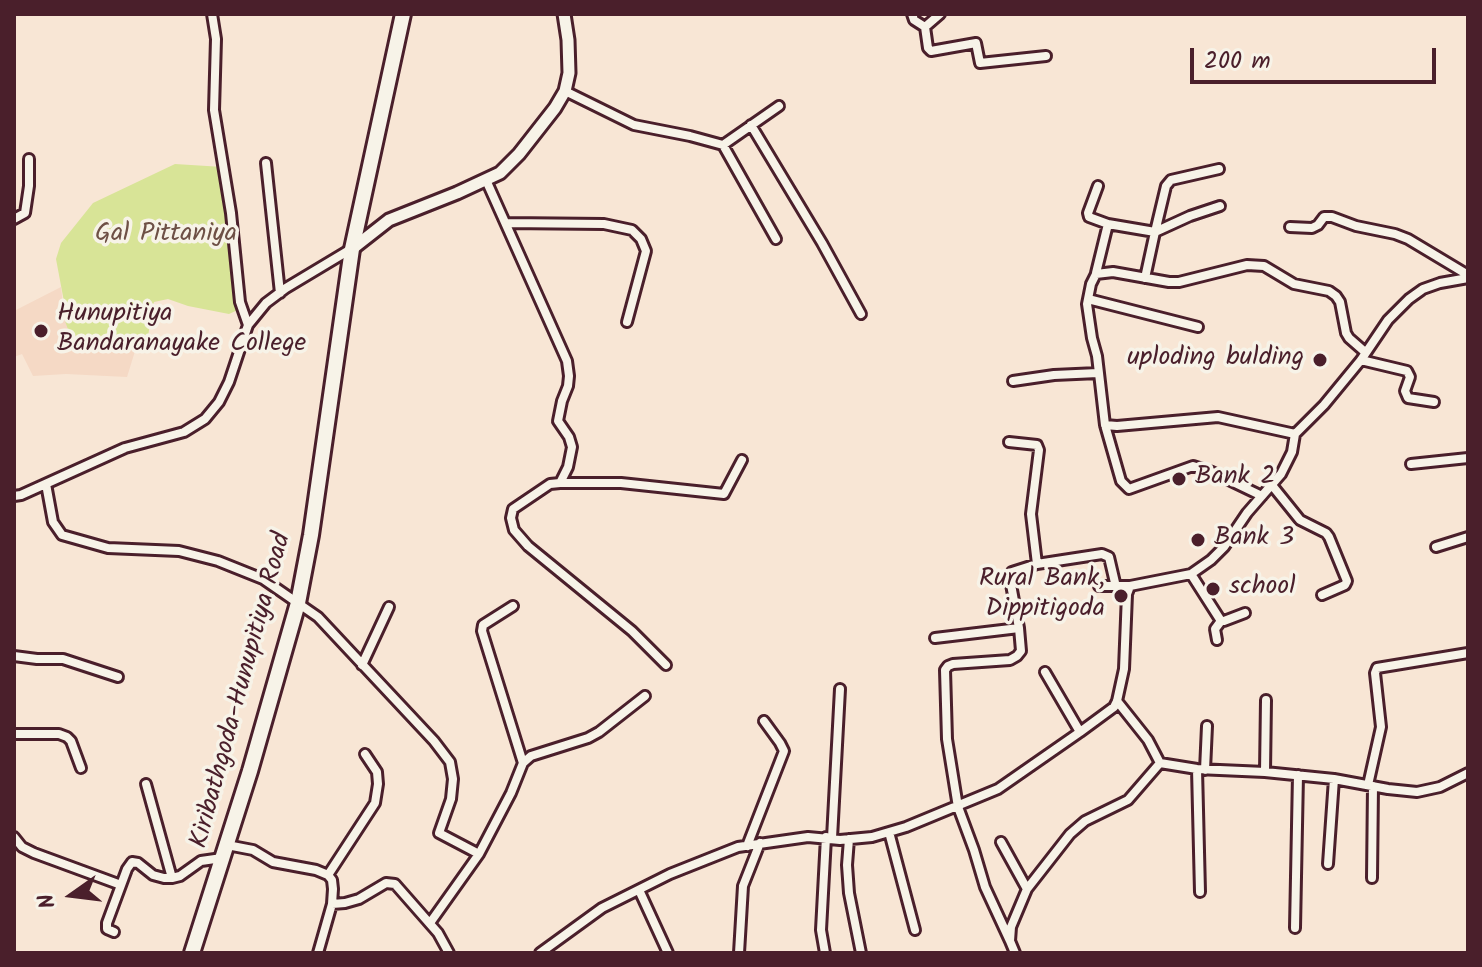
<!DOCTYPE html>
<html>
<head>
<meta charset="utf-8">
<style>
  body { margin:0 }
  #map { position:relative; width:1482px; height:967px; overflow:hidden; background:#f8e6d5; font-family:Kalam,sans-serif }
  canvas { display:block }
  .frame { position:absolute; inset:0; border:16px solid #4a1f2b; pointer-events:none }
  .north { position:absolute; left:32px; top:855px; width:80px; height:80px; -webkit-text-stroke:6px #f7f3e8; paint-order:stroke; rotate:256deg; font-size:22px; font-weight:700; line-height:32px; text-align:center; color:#4a1f2b }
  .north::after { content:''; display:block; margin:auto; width:28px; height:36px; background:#4a1f2b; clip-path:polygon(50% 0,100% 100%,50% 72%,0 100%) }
  .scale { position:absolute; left:1190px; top:48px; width:246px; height:36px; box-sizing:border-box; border:4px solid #4a1f2b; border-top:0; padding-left:10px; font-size:24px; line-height:28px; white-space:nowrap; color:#4a1f2b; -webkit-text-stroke:6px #f7f3e8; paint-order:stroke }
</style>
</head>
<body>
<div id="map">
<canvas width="1482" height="967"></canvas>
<div class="frame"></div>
<div class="north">N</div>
<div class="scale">200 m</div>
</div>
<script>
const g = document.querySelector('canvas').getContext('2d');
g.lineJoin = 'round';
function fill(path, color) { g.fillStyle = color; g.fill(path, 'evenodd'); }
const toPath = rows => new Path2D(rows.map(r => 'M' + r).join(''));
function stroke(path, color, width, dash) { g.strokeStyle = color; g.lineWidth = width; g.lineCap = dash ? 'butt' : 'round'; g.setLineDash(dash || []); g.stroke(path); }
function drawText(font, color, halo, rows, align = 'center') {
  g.font = font + ' Kalam,sans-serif'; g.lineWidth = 7; g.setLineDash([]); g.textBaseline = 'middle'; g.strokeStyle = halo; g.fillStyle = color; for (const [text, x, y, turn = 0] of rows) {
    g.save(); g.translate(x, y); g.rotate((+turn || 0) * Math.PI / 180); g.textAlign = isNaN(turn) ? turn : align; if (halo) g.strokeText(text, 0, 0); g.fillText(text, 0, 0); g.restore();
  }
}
const built = toPath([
  [61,287,65,321,88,344,139,338,127,377,66,374,33,376,22,354,14,357,14,311]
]);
const green = toPath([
  [175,164,223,167,242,308,229,314,188,306,168,299,154,302,148,336,128,340,108,340,88,344,70,335,65,321,65,307,56,259,61,243,93,203]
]);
const minor = toPath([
  [212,14,216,39,214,110,231,213,240,302,248,325],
  [912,14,914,20,925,27,928,48,931,51,976,43,980,63,1046,56],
  [925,27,940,14],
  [565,91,634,125,690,136,723,145,779,106],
  [751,125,822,243,861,314],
  [723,145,776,239],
  [266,163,280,293],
  [486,180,567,361,569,376,568,386,562,401,558,421,569,437,572,447,568,467,560,483,621,483,724,494,742,460],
  [1098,186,1088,213,1089,217,1108,224],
  [14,219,25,213,29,186,29,159],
  [506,223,604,224,632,230,641,239,646,251,627,322],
  [1290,227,1312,228,1318,225,1324,217,1332,217,1356,226,1395,234,1408,239,1468,275],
  [1096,273,1108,224,1155,232,1166,186,1171,180,1219,169],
  [1145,278,1155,232,1190,216,1220,206],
  [1088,299,1198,327],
  [1361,360,1407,371,1410,377,1405,391,1408,398,1434,402],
  [1013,381,1054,375,1098,373],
  [1105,425,1121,481,1129,489,1193,466,1212,472,1262,496],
  [1295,434,1218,417,1117,426,1105,425,1097,356,1092,338,1087,304,1091,284,1096,274,1113,272,1169,282,1179,282,1247,265,1264,266,1294,284,1329,291,1336,296,1340,302,1346,333,1349,338,1365,352],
  [1009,442,1037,445,1039,450,1031,514,1037,564],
  [1411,464,1468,458],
  [560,483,550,484,513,509,511,518,514,530,528,546,632,631,666,665],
  [46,484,53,522,62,535,108,548,179,551,218,561,263,579,318,617,434,741,450,762,453,779,451,799,439,833,479,854,430,923],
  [1271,484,1300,520,1326,533,1329,537,1347,581,1345,585,1322,595],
  [14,496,21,495,125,448,184,432,205,419,219,402,229,382,248,325,266,303,286,288,351,249],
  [1436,547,1468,537],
  [1191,574,1221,621,1224,621,1245,613],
  [1099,586,1130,586],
  [513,606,483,625,482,631,523,763],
  [935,638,1019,628],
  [1217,640,1215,629,1221,621],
  [14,656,37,659,63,659,118,677],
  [362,665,389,607],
  [1045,672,1080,732],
  [14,734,59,734,67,737,71,741,81,768],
  [1160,763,1197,769,1265,772,1334,779,1388,789,1417,792,1440,787,1468,773],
  [1197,769,1200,892],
  [1205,770,1207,726],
  [1265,772,1266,700],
  [146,784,172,878],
  [1368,785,1381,727,1375,673,1377,668,1468,653],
  [889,832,915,930],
  [14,837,22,847,34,853,121,885],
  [832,838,840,689],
  [849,839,847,865,849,893,861,953],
  [1001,842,1027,889],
  [227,845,253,850,273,862,316,870,328,875,332,880,333,889,332,904,318,953],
  [747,846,784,751,780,743,764,721],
  [479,854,511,793,523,763,531,756,588,738,599,732,645,696],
  [1328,864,1334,779],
  [328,875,375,803,378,784,377,772,365,754],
  [1372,878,1373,786],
  [639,890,668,953],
  [332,904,345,903,359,899,386,883,395,884,438,933,449,953],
  [1295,928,1298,775],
  [114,932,107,929,107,923,127,869,132,862,138,863,153,875,164,878,172,878,180,876,201,861,222,858],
  [1010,941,985,887,974,850,958,807,947,739,945,670,948,666,953,664,1010,660,1017,656,1021,651,1019,628,1010,579,1012,572,1037,564,1102,554,1109,557,1116,587],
  [540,953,602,908,670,874,738,847,808,837,840,840,872,837,906,827,998,789,1080,732,1114,707,1117,701,1124,669,1127,594,1130,586,1191,574,1211,560,1224,547,1247,513,1281,474,1292,452,1295,434,1324,405,1361,360,1388,320,1409,299,1423,289,1440,283,1468,278],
  [739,953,743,886,760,843],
  [825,953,821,930,826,837],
  [1015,953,1010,941,1011,927,1027,889,1070,834,1085,821,1128,800,1160,763,1148,740,1117,701]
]);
const tertiary = toPath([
  [352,249,389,220,457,193,500,173,519,154,555,108,565,91,569,73,568,40,564,14]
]);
const primary = toPath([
  [192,953,250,771,298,603,311,535,352,249,403,14]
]);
const markers = [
  [41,331,8,"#4a1f2b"],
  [1320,360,8,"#4a1f2b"],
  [1179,479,8,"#4a1f2b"],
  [1198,540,8,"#4a1f2b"],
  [1213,589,8,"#4a1f2b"],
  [1121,596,8,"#4a1f2b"]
];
const parkNames = [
  ["Gal Pittaniya",166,236]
];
const poiNames = [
  ["Hunupitiya",57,316],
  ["Bandaranayake College",57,346],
  ["uploding bulding",1304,360,"right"],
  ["Bank 2",1195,479],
  ["Bank 3",1214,540],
  ["Rural Bank,",1105,581,"right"],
  ["Dippitigoda",1105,611,"right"],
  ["school",1229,589]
];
const streetNames = [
  ["Kiribathgoda-Hunupitiya Road",243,691,-75]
];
fill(built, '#f5d9c5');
fill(green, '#d8e497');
stroke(minor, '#4a1f2b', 14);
stroke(tertiary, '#4a1f2b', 17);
stroke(primary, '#4a1f2b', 20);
stroke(minor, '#f7f3e8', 8);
stroke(tertiary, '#f7f3e8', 11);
stroke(primary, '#f7f3e8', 14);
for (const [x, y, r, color] of markers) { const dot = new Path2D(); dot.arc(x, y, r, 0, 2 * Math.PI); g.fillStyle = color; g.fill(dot); stroke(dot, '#f7f3e8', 3); }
drawText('26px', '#6e5046', '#f7f3e8', parkNames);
drawText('26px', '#4a1f2b', '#f7f3e8', poiNames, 'left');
drawText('26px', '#4a1f2b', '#f7f3e8', streetNames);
</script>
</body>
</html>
